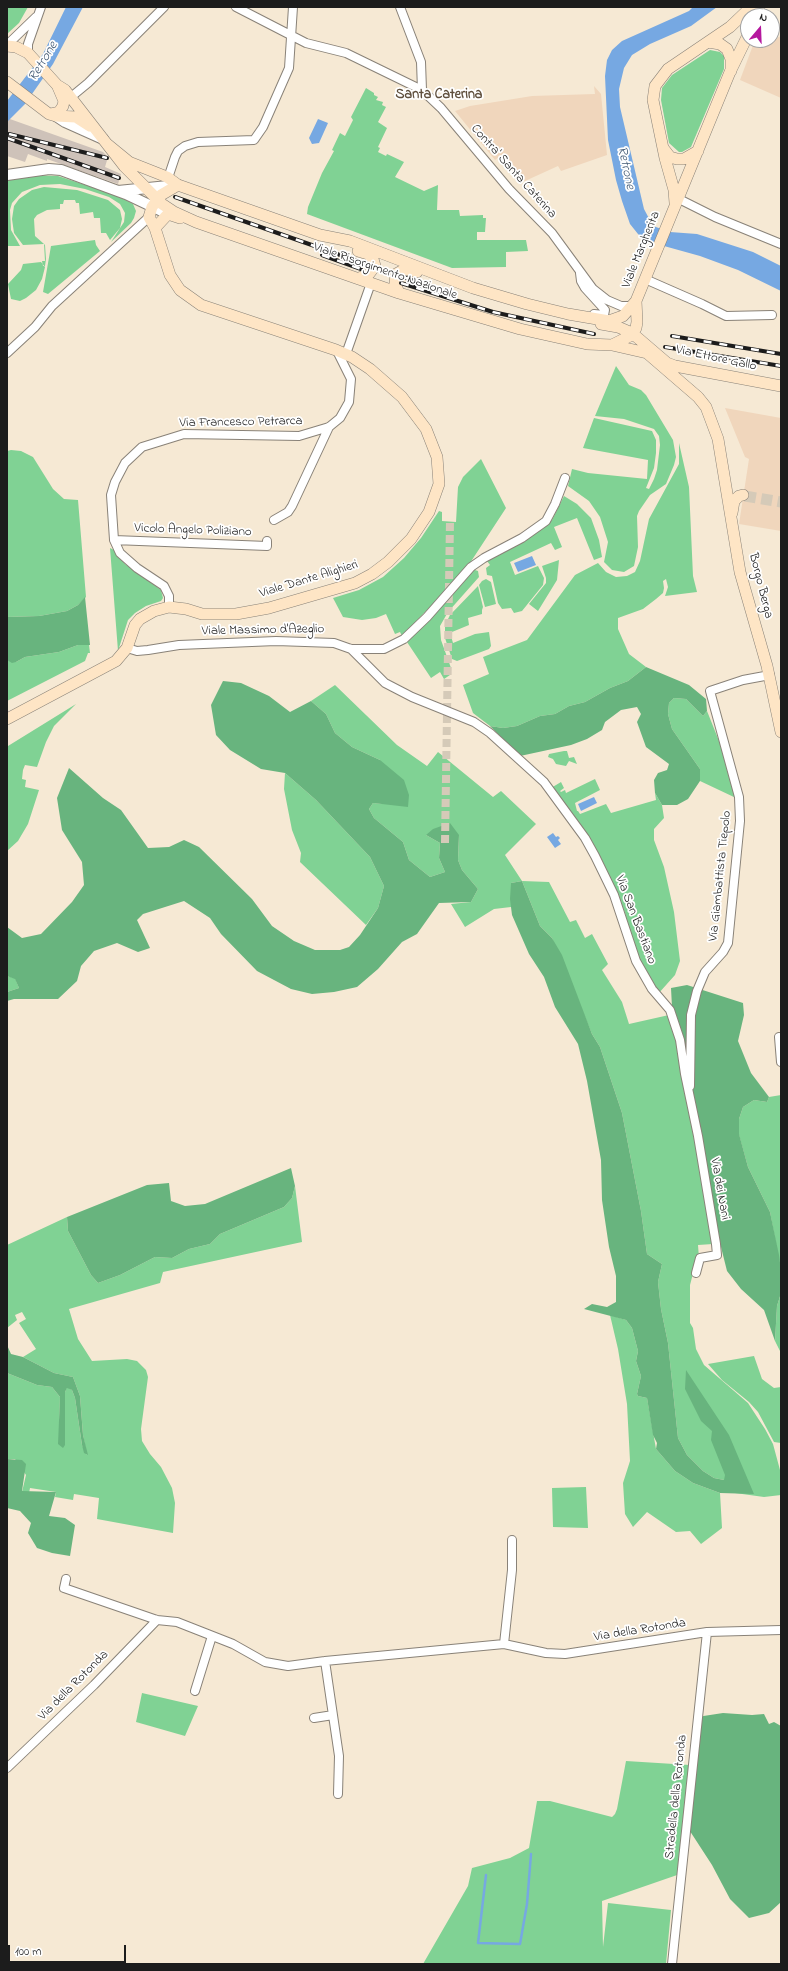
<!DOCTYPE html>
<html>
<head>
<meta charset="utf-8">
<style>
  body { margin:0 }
  #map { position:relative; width:788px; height:1971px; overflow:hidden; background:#f6e9d4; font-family:"Indie Flower",sans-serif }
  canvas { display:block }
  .frame { position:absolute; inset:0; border:8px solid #1c1c1c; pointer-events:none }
  .north { position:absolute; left:740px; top:8px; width:40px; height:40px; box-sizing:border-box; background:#fff; border:1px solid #a4a4a4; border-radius:50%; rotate:19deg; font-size:11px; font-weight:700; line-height:16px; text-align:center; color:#1c1c1c }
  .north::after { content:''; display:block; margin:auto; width:14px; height:18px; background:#b5179e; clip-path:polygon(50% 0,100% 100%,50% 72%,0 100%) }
  .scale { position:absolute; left:8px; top:1945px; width:118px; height:18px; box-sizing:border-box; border:2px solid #1c1c1c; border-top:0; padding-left:5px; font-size:12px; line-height:14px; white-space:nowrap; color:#1c1c1c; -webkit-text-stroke:3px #fff; paint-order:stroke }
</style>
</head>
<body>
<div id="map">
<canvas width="788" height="1971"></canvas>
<div class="frame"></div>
<div class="north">N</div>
<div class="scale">100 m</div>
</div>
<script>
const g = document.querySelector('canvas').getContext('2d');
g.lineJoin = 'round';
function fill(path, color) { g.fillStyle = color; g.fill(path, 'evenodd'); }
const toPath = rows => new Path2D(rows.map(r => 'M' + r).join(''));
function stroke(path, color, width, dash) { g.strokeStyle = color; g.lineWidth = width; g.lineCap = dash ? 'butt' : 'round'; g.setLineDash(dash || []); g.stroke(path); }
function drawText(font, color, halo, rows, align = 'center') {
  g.font = font + ' "Indie Flower",sans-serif'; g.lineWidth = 3.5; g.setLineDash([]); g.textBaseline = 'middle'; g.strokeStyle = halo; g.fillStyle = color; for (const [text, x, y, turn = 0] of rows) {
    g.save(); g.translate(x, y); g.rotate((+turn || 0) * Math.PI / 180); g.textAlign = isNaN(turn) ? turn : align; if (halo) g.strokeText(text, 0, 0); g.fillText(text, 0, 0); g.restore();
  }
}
const built = toPath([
  [781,36,781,98,740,80,755,40,772,40],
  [594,86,601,94,607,155,561,171,558,166,525,181,519,178,507,165,504,153,495,160,455,111,470,106,532,96,595,94],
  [725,408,781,418,781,531,739,524,749,459,745,457]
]);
const industrial = toPath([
  [7,118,103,152,108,157,105,167,121,174,118,184,47,159,47,161,28,154,25,162,7,156]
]);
const green = toPath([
  [7,7,28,7,19,23,7,34],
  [710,50,720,52,724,56,724,69,691,147,682,152,679,152,669,143,661,100,662,88,672,75],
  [366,88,374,93,374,95,378,97,376,100,383,102,382,105,386,107,378,122,387,128,378,147,380,148,378,152,386,156,387,154,404,162,395,177,424,191,438,185,437,210,459,210,460,216,483,215,483,218,486,218,485,232,477,232,477,240,526,240,528,251,506,252,506,267,452,268,307,214,308,207,322,173,334,151,332,150,340,133,345,136,353,120,351,117],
  [32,175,58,176,116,195,133,204,136,211,134,218,131,223,111,242,124,222,125,213,120,204,109,197,85,189,60,184,40,185,22,192,12,203,10,210,11,230,20,246,7,246,7,179],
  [44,187,77,190,108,200,120,210,122,219,120,228,110,240,106,233,101,233,100,218,94,218,93,212,80,214,79,203,76,203,75,200,64,200,63,204,60,204,60,209,47,210,37,215,34,219,35,236,44,244,45,245,46,259,45,266,43,266,42,261,45,261,44,244,23,245,14,233,12,219,14,206,19,199,32,190],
  [95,240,96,245,100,251,48,294,43,292,51,246],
  [41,262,45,267,42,279,36,290,26,298,20,301,11,299,8,284,21,270,23,264],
  [616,366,629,385,641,390,646,395,673,440,676,457,674,465,666,484,650,495,639,511,637,516,638,547,634,566,624,572,612,570,604,562,608,542,600,517,589,501,568,486,572,469,588,473,647,479,648,460,583,448,594,418,652,431,656,440,656,453,654,468,646,488,649,489,654,479,657,470,660,445,659,436,654,429,624,419,595,416],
  [679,443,689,487,693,576,697,592,665,596,668,587,666,579,663,581,664,588,663,593,656,599,643,609,618,618,618,629,629,654,646,667,628,681,610,688,585,702,569,706,555,714,540,716,517,726,503,728,490,726,473,713,463,685,489,674,483,657,527,640,575,575,598,563,606,572,616,577,627,576,635,572,640,561,649,519,679,464],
  [11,450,21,451,33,457,53,489,64,499,78,500,86,597,78,605,67,611,39,616,7,617,7,451],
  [481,459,506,508,470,563,450,586,402,636,400,632,395,634,386,614,376,618,362,620,343,617,333,598,359,590,383,577,404,558,421,538,439,511,442,512,442,521,456,522,458,487,463,477],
  [564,496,577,504,591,518,599,540,602,557,594,560,577,518,554,527,562,547,555,550,551,543,510,562,515,575,538,566,544,578,543,585,522,611,514,613,511,608,502,609,498,603,492,576,487,575,486,568,490,565,487,561,542,529,552,520],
  [110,548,114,550,125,564,161,590,163,598,161,601,146,606,135,613,128,620,118,651],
  [559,560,557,580,538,611,529,604,546,583,546,578,542,566],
  [472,569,478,571,479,577,448,612,440,626,441,640,451,668,450,675,444,679,440,672,431,678,407,642,438,611],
  [486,579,491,582,496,604,485,607,479,585,482,581],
  [478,586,483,607,482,610,482,614,468,618,469,625,452,632,451,636,453,643,475,634,489,632,491,646,489,649,457,661,452,659,445,638,445,625,450,615],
  [78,645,89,645,90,653,88,653,85,661,7,701,7,660,16,662,25,657,59,652],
  [335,685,397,745,427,766,438,752,493,797,501,791,536,824,505,855,522,881,549,882,570,922,576,920,585,938,592,934,608,964,602,970,622,1002,629,1024,669,1015,675,1032,713,1244,698,1245,699,1258,697,1258,690,1285,690,1323,693,1328,696,1349,704,1365,748,1403,765,1429,773,1444,780,1470,781,1495,764,1497,735,1493,724,1480,714,1478,703,1471,687,1455,678,1438,668,1343,661,1309,658,1282,662,1264,647,1254,641,1211,622,1113,600,1047,592,1034,552,938,540,926,522,881,511,883,511,907,494,909,465,927,451,904,471,902,478,889,462,870,458,860,459,835,426,835,440,843,439,858,445,872,430,877,409,860,403,842,374,818,369,809,373,803,385,804,380,760,352,747,335,733,326,714,311,701],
  [674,698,686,699,703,716,707,711,723,751,736,798,700,781,700,769,672,729,668,714,669,703],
  [76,704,54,726,46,742,37,767,25,765,23,770,22,779,26,780,25,787,39,790,28,824,18,841,7,851,8,746],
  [564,751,567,751,569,758,574,757,577,764,569,761,566,766,556,764,553,759,548,757,549,754],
  [285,773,316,800,370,857,384,886,378,908,366,925,300,862,301,853,292,830,284,789],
  [595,779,600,790,575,803,577,811,578,811,580,814,606,804,611,813,656,800,655,793,662,805,664,818,654,829,654,840,664,867,674,912,680,961,675,975,658,994,646,976,630,936,625,913,611,879,589,839,551,788,561,782,564,788,560,791,561,792,565,790,566,793],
  [7,976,15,978,19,988,7,992],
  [781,1095,781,1270,770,1212,748,1167,739,1135,739,1119,743,1107,754,1100,767,1102,769,1097],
  [295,1186,302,1242,163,1272,160,1283,69,1309,78,1339,92,1361,127,1359,137,1361,146,1370,148,1377,141,1429,142,1441,150,1454,161,1467,172,1488,175,1503,173,1533,97,1519,99,1498,74,1494,73,1500,55,1497,56,1492,30,1488,29,1493,22,1492,26,1475,15,1459,7,1459,7,1373,37,1385,52,1387,60,1397,59,1428,65,1434,65,1392,67,1387,72,1390,75,1398,82,1445,87,1455,83,1435,80,1396,73,1377,54,1373,23,1357,36,1349,19,1323,26,1319,22,1312,15,1315,17,1320,7,1328,7,1245,67,1217,68,1231,91,1275,98,1283,120,1275,155,1257,172,1258,189,1249,210,1244,220,1234,284,1207,292,1198],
  [781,1293,781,1353,775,1341,777,1306],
  [610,1315,626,1320,632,1328,638,1351,636,1361,641,1376,637,1394,638,1396,647,1398,656,1449,675,1471,693,1483,720,1493,722,1528,701,1544,690,1531,676,1532,647,1512,633,1527,625,1514,623,1483,630,1461,627,1404,618,1349],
  [754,1356,762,1379,774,1388,781,1387,781,1443,774,1442,758,1412,749,1402,722,1380,708,1364],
  [586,1487,588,1528,553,1527,552,1488],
  [142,1693,198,1706,185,1736,136,1722],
  [626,1761,690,1765,680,1874,602,1901,603,1947,608,1903,671,1910,666,1964,423,1964,468,1886,472,1868,510,1858,529,1848,537,1801,550,1801,612,1817,615,1814,617,1809]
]);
const forest = toPath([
  [85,597,90,645,78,645,59,652,25,657,16,662,12,663,7,660,7,617,39,616,67,611,78,605],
  [646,667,689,685,706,699,707,711,703,716,686,699,674,698,669,703,668,714,672,729,700,769,700,781,688,799,677,805,662,805,655,793,654,780,658,773,667,770,669,764,646,747,637,722,641,714,637,707,621,710,605,722,602,730,587,739,571,745,520,756,490,726,503,728,517,726,540,716,555,714,569,706,585,702,610,688,628,681],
  [223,681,241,683,269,696,290,712,311,701,326,714,335,733,352,747,380,760,404,780,409,795,408,807,373,803,369,809,374,818,403,842,409,860,430,877,445,872,439,858,440,843,426,835,433,829,450,823,459,835,458,860,462,870,478,889,471,902,439,903,417,934,402,942,378,969,357,987,334,992,312,994,291,989,257,971,221,934,210,918,184,901,143,914,137,920,150,948,138,952,117,943,94,951,81,966,77,981,58,999,14,999,7,1001,7,992,19,988,15,979,7,976,7,927,22,938,41,934,72,902,84,885,82,862,62,830,57,798,69,768,103,798,121,810,148,848,169,847,184,840,199,847,252,899,272,926,294,941,315,950,340,950,349,947,360,935,378,908,384,886,370,857,316,800,285,773,261,769,230,750,216,735,211,705],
  [522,881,540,926,552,938,562,955,592,1034,600,1047,622,1113,641,1211,647,1254,662,1264,658,1282,661,1309,668,1343,678,1438,687,1455,703,1471,714,1478,724,1480,725,1475,711,1440,712,1431,701,1421,685,1389,686,1370,729,1435,754,1494,720,1493,693,1483,675,1471,656,1449,657,1443,653,1435,647,1398,638,1396,637,1394,641,1376,636,1361,638,1351,632,1328,626,1320,584,1309,592,1304,607,1307,616,1302,616,1276,609,1247,602,1200,601,1160,587,1081,578,1044,555,1007,544,977,529,954,512,915,510,899,511,883],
  [687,985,743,1003,744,1015,738,1041,751,1073,769,1097,767,1102,754,1100,743,1107,739,1119,739,1134,748,1167,770,1212,779,1255,781,1270,781,1293,777,1306,775,1341,764,1310,741,1289,727,1271,721,1247,672,1007,671,988],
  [291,1168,295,1186,292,1198,284,1207,220,1234,210,1244,189,1249,172,1258,155,1257,120,1275,98,1283,91,1275,68,1231,67,1217,147,1185,169,1183,171,1201,185,1206,205,1204],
  [7,1345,11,1354,23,1357,54,1373,73,1377,80,1396,83,1435,88,1455,84,1453,82,1445,75,1398,72,1390,67,1388,65,1392,65,1445,63,1448,58,1444,60,1397,52,1387,37,1385,7,1373],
  [7,1459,22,1460,26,1464,22,1491,56,1492,49,1516,65,1518,75,1525,70,1556,52,1553,37,1548,28,1533,31,1523,20,1511,7,1508],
  [723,1713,752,1715,764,1714,769,1724,774,1722,781,1726,781,1902,769,1913,749,1918,730,1899,712,1865,686,1825,697,1717]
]);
const water = toPath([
  [66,7,83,7,53,64,25,104,7,122,7,101,43,54],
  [693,7,717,7,691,26,650,44,632,55,624,68,619,89,620,107,644,209,653,226,670,232,697,234,753,252,781,266,781,291,738,270,700,256,646,241,638,234,630,224,622,201,616,180,608,140,605,76,607,60,612,50,622,41,689,11],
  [318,119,328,123,319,143,312,144,309,138],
  [532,556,536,565,518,572,514,563],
  [594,797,597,803,581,811,578,804],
  [553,833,556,837,558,836,560,838,558,840,561,844,555,848,547,837]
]);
const stream = toPath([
  [486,1875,478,1943,520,1944,527,1904,531,1854]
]);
const minorTunnel = toPath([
  [445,843,450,521]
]);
const secondaryTunnel = toPath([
  [745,496,781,502]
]);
const minor = toPath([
  [236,7,306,43,346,53,422,90,441,108,509,189,552,233,593,289,607,300,621,306,631,306],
  [400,7,421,62,422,90],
  [7,45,36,17],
  [28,53,28,44,41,7],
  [71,97,88,83,164,7],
  [168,178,175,157,178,151,185,146,198,142,254,140,263,127,289,68,293,7],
  [679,199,715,217,781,244],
  [580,273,581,281,585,288,605,310,604,315,594,314],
  [645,279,702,304,726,316,772,315],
  [7,353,35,327,52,306,149,217],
  [346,354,371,283],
  [274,520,288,512,292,506,329,427],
  [114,540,267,546,267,541],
  [169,607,169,596,164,586,137,568,120,553,114,540,111,495,115,482,125,463,142,447,184,434,299,436,329,427,340,418,349,402,351,379,337,351],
  [127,648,137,651,148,650,179,645,276,641,334,643,351,649,384,649,404,639,427,617,471,567,484,558,522,538,546,521,555,504,565,478],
  [351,649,385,683,412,697,474,722,490,733,544,782,585,838,595,856,614,895,636,961,652,989,670,1010,680,1040,685,1074,698,1136,716,1244,717,1255,700,1258,696,1273],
  [779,1037,781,1062],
  [690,1086,691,1015,697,991,705,972,723,952,728,943,740,821,739,797,710,691,743,680,770,675],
  [66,1579,64,1588,157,1620,177,1622,233,1644,265,1662,288,1666,325,1661,504,1644,546,1653,565,1654,707,1632,781,1630],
  [504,1644,512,1570,512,1540],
  [325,1661,339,1756,338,1794],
  [195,1691,212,1636],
  [314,1718,333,1715],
  [7,1768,94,1685,157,1620],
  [672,1964,707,1632]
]);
const tertiary = toPath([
  [56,116,65,122,103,139],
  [7,175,49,169,61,170,126,194,168,214],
  [118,191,178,185]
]);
const secondary = toPath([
  [755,16,759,7],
  [708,42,720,44,727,49,731,59,731,71],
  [7,46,16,47,28,53,57,85,65,90,124,166,162,204,174,212,196,222,399,293,520,329,587,344,612,345,630,336,636,328,637,322,636,301],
  [7,82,49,114,56,116,76,117,90,126],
  [50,114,59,112,63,106,64,101,58,87],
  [107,144,129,162,167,177,178,185,320,235,350,241,473,288,527,304,568,314,609,321,623,316,636,301,730,72,748,35],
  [663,148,670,157,677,159,684,159,698,151],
  [675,203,674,190,665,158,653,100,655,86,668,69,730,27,751,7],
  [155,228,168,214,180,218],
  [358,251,368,254,373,259,375,266,369,274,359,278],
  [399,293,395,283,396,274,405,269,417,272],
  [601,324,618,327,632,333,667,363,675,366,781,386],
  [612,345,647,353,698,397,706,407,718,439,740,572,767,666,781,732],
  [732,513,734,501,739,496,743,495],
  [7,719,116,661,127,648,135,625,140,619,154,611,169,607,186,609,202,614,236,614,269,608,355,583,372,574,388,562,411,539,429,512,439,484,437,457,426,429,402,397,370,369,352,357,336,350,201,305,180,290,170,275,155,228,149,217,152,207,161,195,178,185]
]);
const rail = toPath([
  [9,134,107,158],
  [7,138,119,178],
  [175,197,363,263],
  [322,255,361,269],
  [403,277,424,284],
  [401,283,493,312,594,334],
  [672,336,781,354],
  [665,347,781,366]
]);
const streetNames = [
  ["Contra' Santa Caterina",513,172,48],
  ["Viale Margherita",642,250,-68],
  ["Viale Risorgimento Nazionale",385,272,19],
  ["Via Ettore Gallo",716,359,12],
  ["Via Francesco Petrarca",241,423,-1],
  ["Vicolo Angelo Poliziano",193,531,2],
  ["Viale Dante Alighieri",309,580,-17],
  ["Borgo Berga",760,586,76],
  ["Viale Massimo d'Azeglio",263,631,-1],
  ["Via Giambattista Tiepolo",721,876,-84],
  ["Via San Bastiano",635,920,69],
  ["Via dei Nani",719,1189,80],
  ["Via della Rotonda",640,1631,-9],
  ["Via della Rotonda",74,1686,-45],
  ["Stradella della Rotonda",677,1797,-84]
];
const waterNames = [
  ["Retrone",44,62,-59],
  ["Retrone",625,168,78]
];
const neighbourhoodNames = [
  ["Santa Caterina",439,96]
];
fill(built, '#f0d6bc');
fill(industrial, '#cec2b9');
fill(green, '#80d294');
fill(forest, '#68b47e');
fill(water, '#76a8e2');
stroke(stream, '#76a8e2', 2.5);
stroke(minorTunnel, '#d5cab8', 8, [8, 4]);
stroke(secondaryTunnel, '#d5cab8', 11, [11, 5.5]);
stroke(minor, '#898278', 10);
stroke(tertiary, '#898278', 12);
stroke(secondary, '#898278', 12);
stroke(minor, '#fff', 8);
stroke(tertiary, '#fff', 10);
stroke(secondary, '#fee5c5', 11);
stroke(rail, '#1c1c1c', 4);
stroke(rail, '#fff', 2.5, [8]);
drawText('13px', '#1c1c1c', '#fff', streetNames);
drawText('italic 14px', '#445b75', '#fff', waterNames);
drawText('bold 14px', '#5f4f3d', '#fff', neighbourhoodNames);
</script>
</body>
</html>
